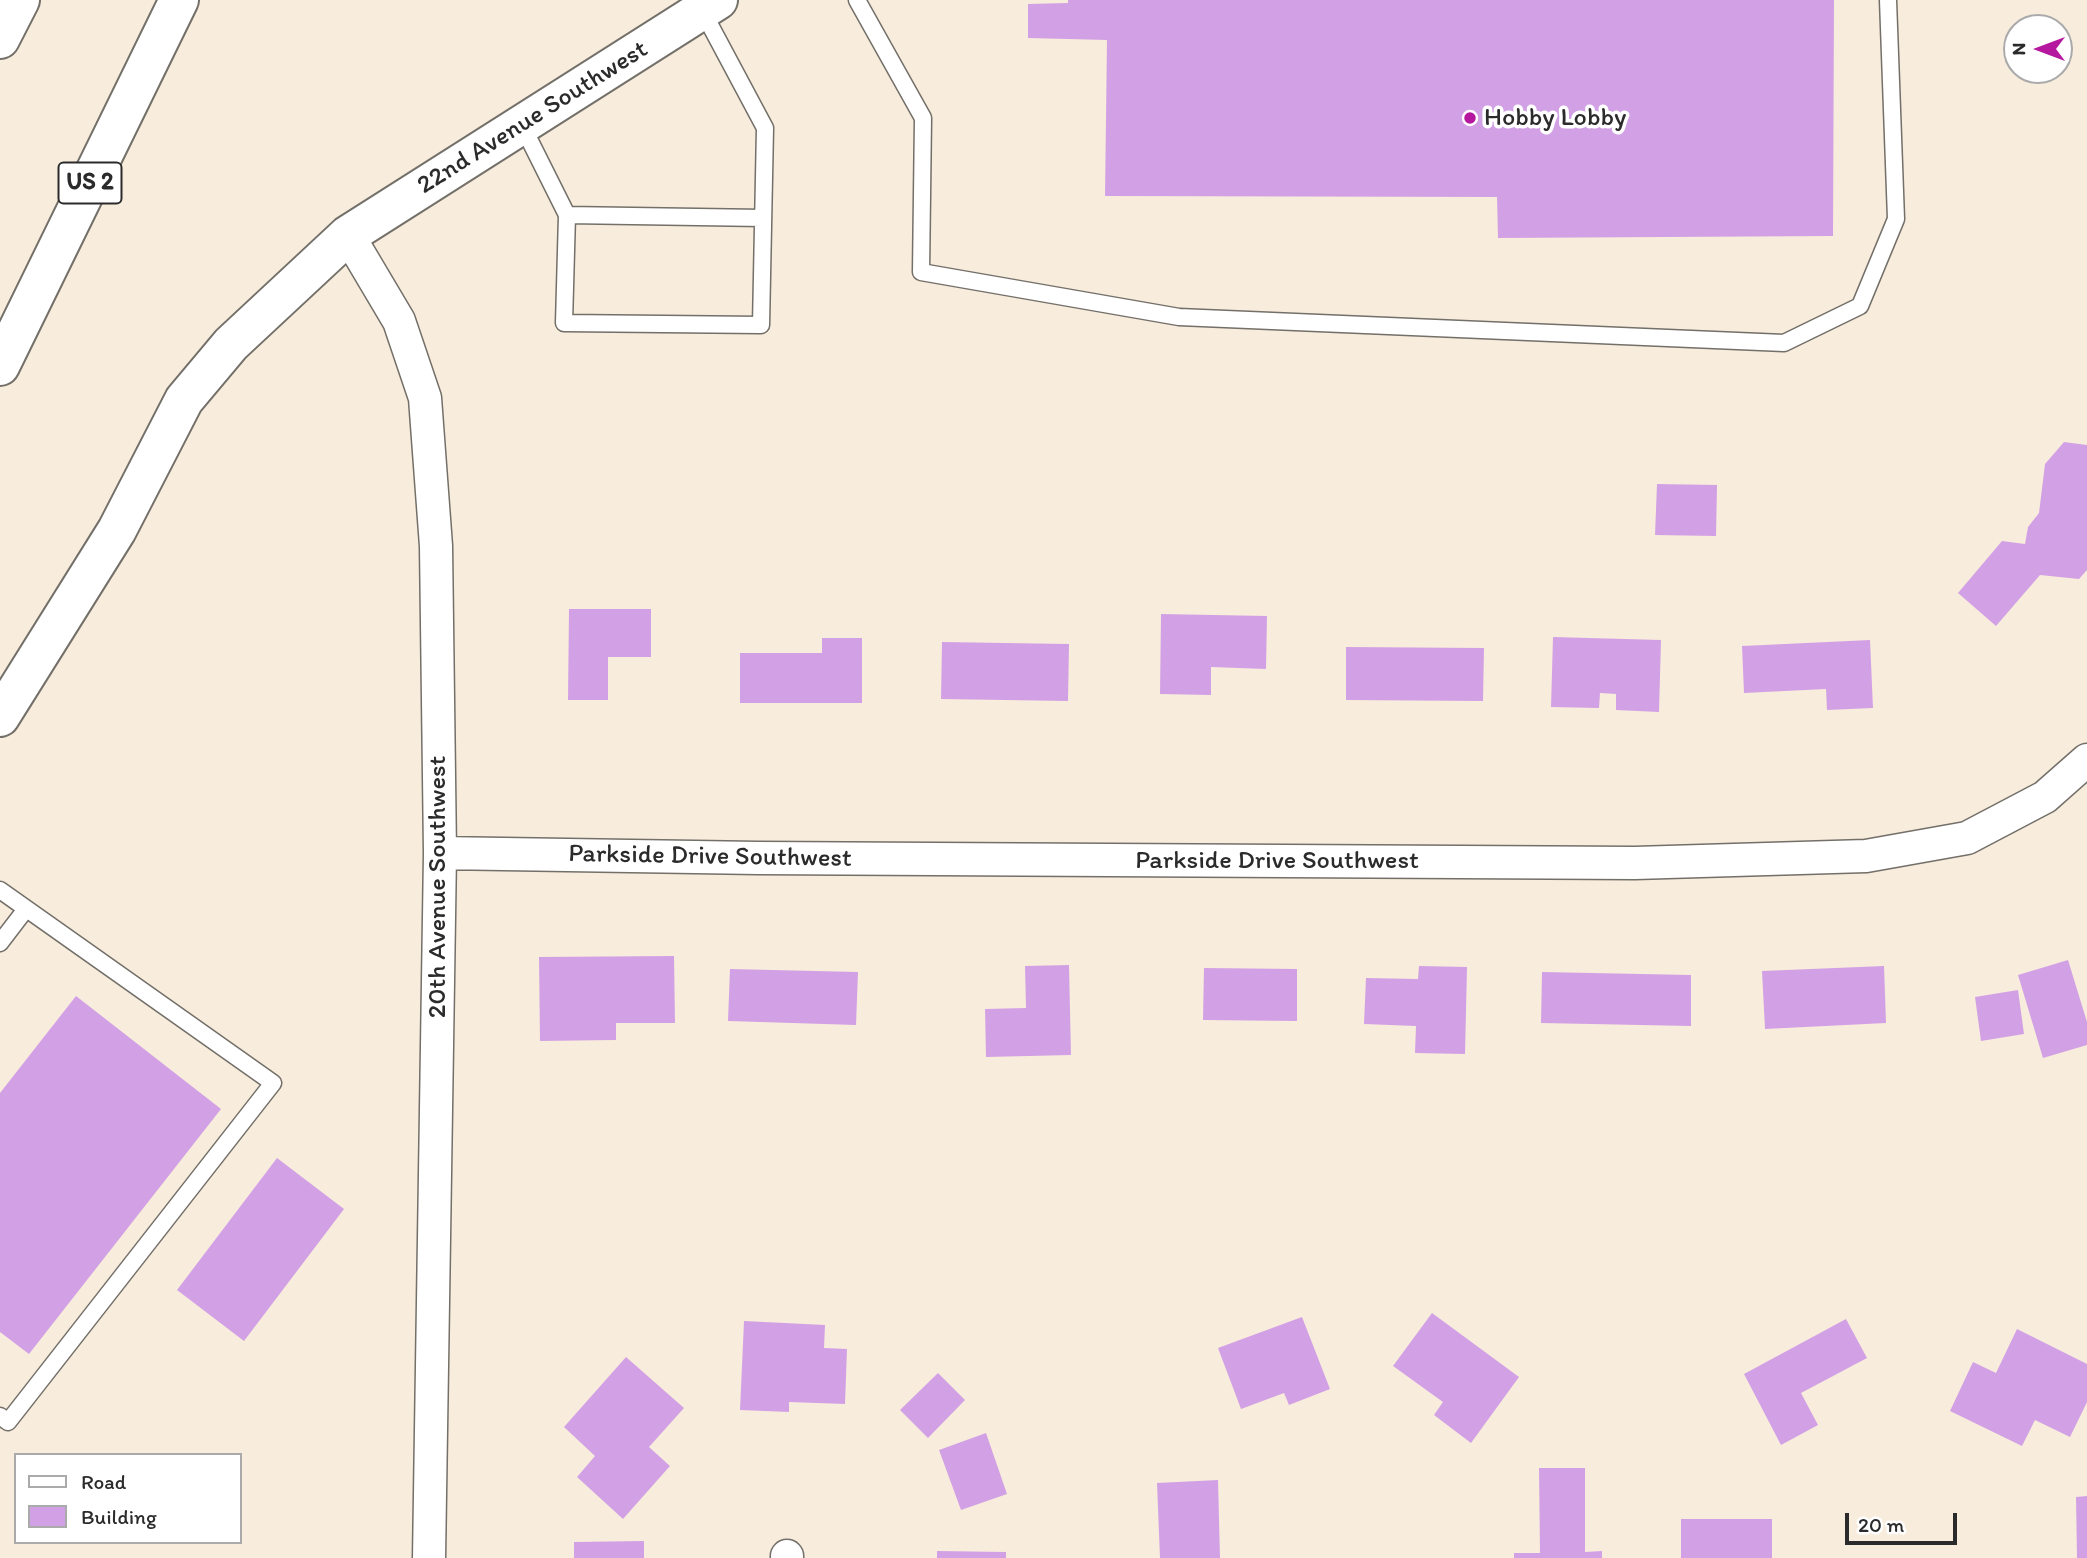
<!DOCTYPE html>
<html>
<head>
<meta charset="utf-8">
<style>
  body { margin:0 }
  #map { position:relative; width:2087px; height:1558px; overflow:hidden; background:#f8ecdc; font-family:Itim,sans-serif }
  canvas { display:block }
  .legend { position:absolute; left:14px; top:1453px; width:228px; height:91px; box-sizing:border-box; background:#fff; border:2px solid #aaa; margin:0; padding:9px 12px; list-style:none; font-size:21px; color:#2b2b2b }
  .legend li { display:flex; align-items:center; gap:14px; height:35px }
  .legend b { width:35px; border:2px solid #aaa }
  .north { position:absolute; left:2003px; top:14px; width:70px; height:70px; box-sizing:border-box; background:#fff; border:2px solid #aaa; border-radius:50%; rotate:270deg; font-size:19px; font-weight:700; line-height:28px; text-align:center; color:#2b2b2b }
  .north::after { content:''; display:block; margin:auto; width:24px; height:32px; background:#b5179e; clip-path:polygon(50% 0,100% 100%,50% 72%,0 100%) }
  .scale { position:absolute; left:1845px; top:1513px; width:112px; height:32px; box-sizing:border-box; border:4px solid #2b2b2b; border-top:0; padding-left:9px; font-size:21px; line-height:24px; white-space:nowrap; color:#2b2b2b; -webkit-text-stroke:5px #fff; paint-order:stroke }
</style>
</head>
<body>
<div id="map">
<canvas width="2087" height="1558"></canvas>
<ul class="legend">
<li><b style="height:9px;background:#fff"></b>Road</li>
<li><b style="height:19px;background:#d2a1e5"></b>Building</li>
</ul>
<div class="north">N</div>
<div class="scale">20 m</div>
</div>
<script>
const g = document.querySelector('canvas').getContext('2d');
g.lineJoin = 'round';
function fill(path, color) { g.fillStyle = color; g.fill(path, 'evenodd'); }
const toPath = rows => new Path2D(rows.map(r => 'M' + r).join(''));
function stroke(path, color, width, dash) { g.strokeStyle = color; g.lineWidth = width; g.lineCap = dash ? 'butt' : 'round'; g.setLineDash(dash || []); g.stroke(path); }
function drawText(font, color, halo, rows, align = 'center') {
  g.font = font + ' Itim,sans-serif'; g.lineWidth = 7; g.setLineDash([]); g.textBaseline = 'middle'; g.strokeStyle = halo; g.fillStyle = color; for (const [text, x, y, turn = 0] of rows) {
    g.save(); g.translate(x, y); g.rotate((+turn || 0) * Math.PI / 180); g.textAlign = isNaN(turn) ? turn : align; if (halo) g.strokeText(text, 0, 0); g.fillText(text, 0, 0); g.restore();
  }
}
const building = toPath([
  [1068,0,1834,0,1833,236,1498,238,1497,197,1105,196,1107,40,1028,38,1028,4,1068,3],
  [2064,442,2087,445,2087,570,2079,579,2040,575,1996,626,1958,593,2002,541,2025,544,2028,527,2039,513,2045,464],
  [1657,484,1717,485,1716,536,1655,535],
  [569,609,651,609,651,657,608,657,608,700,568,700],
  [1161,614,1267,616,1266,669,1211,667,1211,695,1160,694],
  [1553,637,1661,640,1659,712,1616,710,1616,694,1600,693,1599,708,1551,707],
  [822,638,862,638,862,703,740,703,740,653,822,653],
  [1870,640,1873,708,1827,710,1826,689,1744,693,1742,646],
  [942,642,1069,644,1068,701,941,699],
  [1346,647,1484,648,1483,701,1346,700],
  [674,956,675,1023,616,1023,616,1040,540,1041,539,957],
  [2068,960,2087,1022,2087,1045,2043,1058,2018,975],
  [1069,965,1071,1055,986,1057,985,1009,1026,1008,1025,966],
  [1419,966,1467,967,1465,1054,1415,1053,1416,1026,1364,1024,1366,978,1418,979],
  [1884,966,1886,1023,1765,1029,1762,971],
  [1204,968,1297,969,1297,1021,1203,1020],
  [730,969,858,972,856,1025,728,1021],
  [1542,972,1691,975,1691,1026,1541,1023],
  [2018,990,2024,1034,1981,1041,1975,997],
  [76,996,221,1109,29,1354,0,1332,0,1093],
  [277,1158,344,1209,244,1341,177,1290],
  [1432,1313,1519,1377,1471,1443,1434,1415,1443,1402,1393,1366],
  [1302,1317,1330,1389,1289,1405,1284,1393,1241,1409,1218,1348],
  [1846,1319,1867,1358,1801,1393,1818,1425,1781,1445,1744,1374],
  [744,1321,825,1325,824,1348,847,1349,845,1404,789,1402,789,1412,740,1410],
  [2017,1329,2087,1364,2087,1402,2070,1437,2035,1420,2022,1446,1950,1411,1973,1362,1996,1373],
  [626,1357,684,1408,649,1447,670,1466,623,1519,577,1477,595,1456,564,1427],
  [938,1373,965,1400,928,1438,900,1410],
  [986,1433,1007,1494,961,1510,939,1450],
  [1539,1468,1585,1468,1585,1552,1602,1551,1602,1558,1514,1558,1514,1553,1540,1553],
  [1218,1480,1220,1558,1160,1558,1157,1483],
  [2087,1496,2087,1558,2077,1558,2076,1497],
  [1681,1519,1772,1519,1772,1558,1681,1558],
  [644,1541,644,1558,574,1558,574,1542],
  [937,1551,1006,1552,1006,1558,937,1558]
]);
const lane = toPath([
  [857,0,923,118,921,272,1179,317,1784,343,1860,306,1896,219,1888,0],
  [522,125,567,215,564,323,761,325,765,128,702,10],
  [567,215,763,218],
  [0,890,273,1083,8,1422,0,1416],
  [0,943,26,909]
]);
const street = toPath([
  [348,235,399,321,425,398,436,546,440,853,429,1558],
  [440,853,758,858,1635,863,1866,856,1967,838,2045,797,2087,760],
  [787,1556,787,1558]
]);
const secondary = toPath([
  [0,717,117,530,184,400,231,344,348,235,718,0]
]);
const highway = toPath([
  [0,39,20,0],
  [0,366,179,0]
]);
const markers = [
  [1470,118,7,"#b5179e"]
];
const shields = [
  [90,183,63]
];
const shieldNames = [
  ["US 2",90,183]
];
const streetNames = [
  ["22nd Avenue Southwest",533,118,-32],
  ["Parkside Drive Southwest",710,857,1],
  ["Parkside Drive Southwest",1277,861],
  ["20th Avenue Southwest",438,887,-90]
];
const poiNames = [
  ["Hobby Lobby",1484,118]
];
fill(building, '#d2a1e5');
stroke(lane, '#736f69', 19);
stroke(street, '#736f69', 35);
stroke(secondary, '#736f69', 42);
stroke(highway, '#736f69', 42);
stroke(lane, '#fff', 16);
stroke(street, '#fff', 32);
stroke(secondary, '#fff', 38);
stroke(highway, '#fff', 38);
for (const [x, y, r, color] of markers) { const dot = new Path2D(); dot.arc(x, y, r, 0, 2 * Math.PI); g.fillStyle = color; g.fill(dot); stroke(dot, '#fff', 2.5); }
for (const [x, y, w] of shields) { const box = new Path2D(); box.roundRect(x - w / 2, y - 20.5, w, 41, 5); g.fillStyle = '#fff'; g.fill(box); stroke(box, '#2b2b2b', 2); }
drawText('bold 24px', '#2b2b2b', null, shieldNames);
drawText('26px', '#2b2b2b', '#fff', streetNames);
drawText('26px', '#2b2b2b', '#fff', poiNames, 'left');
</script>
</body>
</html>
